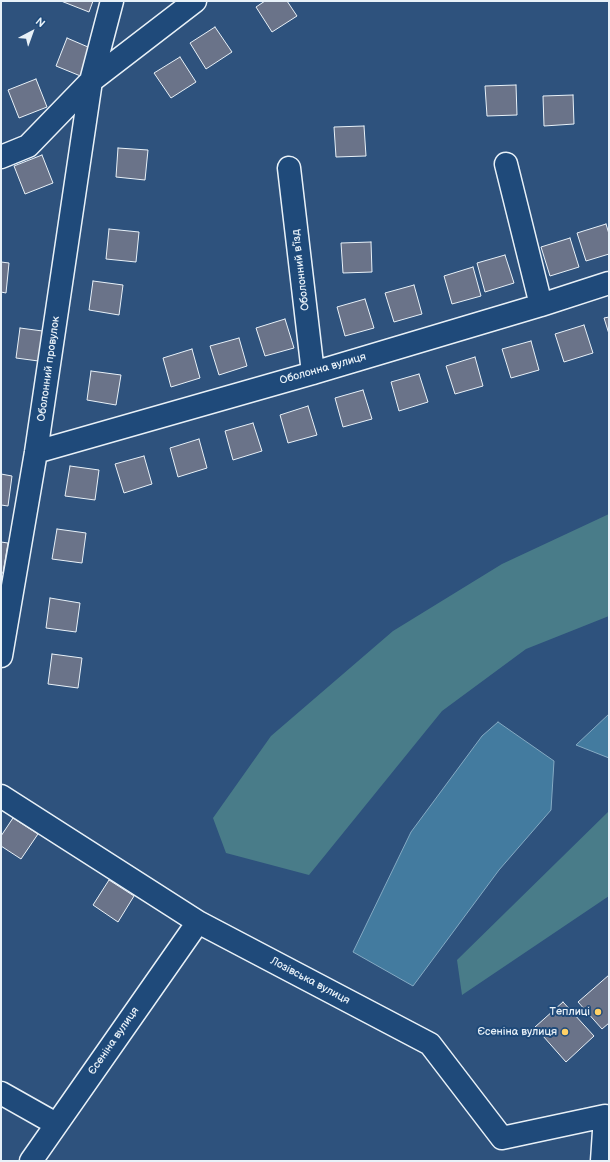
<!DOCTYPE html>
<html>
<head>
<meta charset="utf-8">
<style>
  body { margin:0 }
  #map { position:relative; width:610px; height:1162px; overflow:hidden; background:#2e527d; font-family:"Balsamiq Sans",sans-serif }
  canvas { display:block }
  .frame { position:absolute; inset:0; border:2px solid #e8f1f8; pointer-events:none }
  .north { position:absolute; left:12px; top:12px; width:40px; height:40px; -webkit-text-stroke:3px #1f4a7a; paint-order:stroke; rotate:41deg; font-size:11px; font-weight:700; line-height:16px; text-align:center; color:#e8f1f8 }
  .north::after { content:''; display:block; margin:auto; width:14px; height:18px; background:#e8f1f8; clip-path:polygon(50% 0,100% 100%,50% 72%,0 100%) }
</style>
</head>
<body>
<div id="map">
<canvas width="610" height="1162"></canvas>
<div class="frame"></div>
<div class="north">N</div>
</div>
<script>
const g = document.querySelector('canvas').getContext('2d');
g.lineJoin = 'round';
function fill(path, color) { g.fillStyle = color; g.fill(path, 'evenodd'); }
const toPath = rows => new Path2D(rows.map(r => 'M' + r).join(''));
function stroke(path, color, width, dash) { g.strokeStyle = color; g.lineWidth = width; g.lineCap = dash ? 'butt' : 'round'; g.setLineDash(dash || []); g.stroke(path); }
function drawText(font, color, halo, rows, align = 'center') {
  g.font = font + ' "Balsamiq Sans",sans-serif'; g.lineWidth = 4; g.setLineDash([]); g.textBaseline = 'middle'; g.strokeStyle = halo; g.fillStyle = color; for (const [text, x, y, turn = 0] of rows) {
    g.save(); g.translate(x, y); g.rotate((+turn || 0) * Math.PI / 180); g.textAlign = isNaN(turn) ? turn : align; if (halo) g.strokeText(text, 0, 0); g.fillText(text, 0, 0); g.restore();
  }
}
const green = toPath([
  [609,514,609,616,526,649,442,711,309,875,226,853,213,818,271,736,393,631,502,564],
  [609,811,609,896,462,995,457,960]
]);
const water = toPath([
  [609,714,609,758,576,745,609,714],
  [498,722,554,761,551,810,499,870,413,986,353,952,411,832,482,736,498,722]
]);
const building = toPath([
  [61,1,93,1,89,12,61,1],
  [265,1,287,1,297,16,272,32,256,7,265,1],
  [215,27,232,52,206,69,190,43,215,27],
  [67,38,95,50,83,77,56,66,67,38],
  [180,57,196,82,171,98,154,73,180,57],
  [36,79,47,107,19,118,8,90,36,79],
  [516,85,517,115,487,116,485,86,516,85],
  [573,95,574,124,544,126,543,96,573,95],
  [364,126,366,156,336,157,334,127,364,126],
  [118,148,148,150,145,180,116,177,118,148],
  [42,155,53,183,25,194,14,166,42,155],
  [606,224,609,234,609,254,586,261,577,233,606,224],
  [109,229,139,232,136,262,106,259,109,229],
  [570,238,579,267,550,276,541,247,570,238],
  [371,242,372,272,343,273,341,243,371,242],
  [505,255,514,283,485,292,477,263,505,255],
  [1,262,9,263,6,293,1,292,1,262],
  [473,267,481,296,452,304,444,276,473,267],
  [93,281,123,285,119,315,89,310,93,281],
  [414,285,422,314,394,322,385,293,414,285],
  [365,299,374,328,345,336,337,307,365,299],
  [609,317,609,334,604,318,609,317],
  [285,319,294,348,265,356,256,328,285,319],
  [584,325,593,353,564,362,555,334,584,325],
  [20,328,50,332,46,362,16,358,20,328],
  [239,338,247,366,219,375,210,346,239,338],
  [531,341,539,370,511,378,502,349,531,341],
  [192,349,200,378,171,387,163,358,192,349],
  [475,357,483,386,455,394,446,366,475,357],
  [91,371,121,375,116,405,87,400,91,371],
  [419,374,428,402,399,411,391,382,419,374],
  [363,390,372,419,343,427,335,398,363,390],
  [308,406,317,435,288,443,280,415,308,406],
  [253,423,262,451,233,460,225,431,253,423],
  [199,439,207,468,178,477,170,448,199,439],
  [144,456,152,484,124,493,115,464,144,456],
  [70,466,99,470,95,500,65,496,70,466],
  [1,474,12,476,8,506,1,505,1,474],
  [57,529,86,533,82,563,52,559,57,529],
  [1,542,8,543,3,573,1,573,1,542],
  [50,598,80,603,76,632,46,628,50,598],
  [52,654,82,658,78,688,48,684,52,654],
  [13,818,38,834,21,859,1,846,1,836,13,818],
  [109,880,134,896,118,922,93,905,109,880],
  [609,975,609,1023,602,1029,578,1002,609,975],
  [563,1002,594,1036,566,1062,535,1027,563,1002]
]);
const street = toPath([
  [1,157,28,146,91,81,195,1],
  [506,164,541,305],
  [289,168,313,373],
  [36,452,313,373,541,305,609,283],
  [1,656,36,452,91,81,112,1],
  [1,796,198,922,430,1044,502,1138,605,1116,602,1161],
  [1,1093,56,1124],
  [31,1161,198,922]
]);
const markers = [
  [598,1012,4,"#ffd166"],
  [565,1032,4,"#ffd166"]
];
const streetNames = [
  ["Оболонний в’їзд",301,270,-97],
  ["Оболонний провулок",49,369,-82],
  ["Оболонна вулиця",323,369,-16],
  ["Лозівська вулиця",310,981,28],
  ["Єсеніна вулиця",114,1041,-55]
];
const poiNames = [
  ["Теплиці",590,1012],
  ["Єсеніна вулиця",557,1032]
];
fill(green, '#497c89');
fill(water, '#437b9f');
stroke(water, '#85aac3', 1);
fill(building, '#6a7389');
stroke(building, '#e8f1f8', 1);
stroke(street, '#e8f1f8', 25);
stroke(street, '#1f4a7a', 22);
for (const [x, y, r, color] of markers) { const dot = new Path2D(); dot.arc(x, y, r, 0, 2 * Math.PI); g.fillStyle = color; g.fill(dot); stroke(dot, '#1f4a7a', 1.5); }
drawText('11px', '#e8f1f8', '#1f4a7a', streetNames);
drawText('11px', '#e8f1f8', '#1f4a7a', poiNames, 'right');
</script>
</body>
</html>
